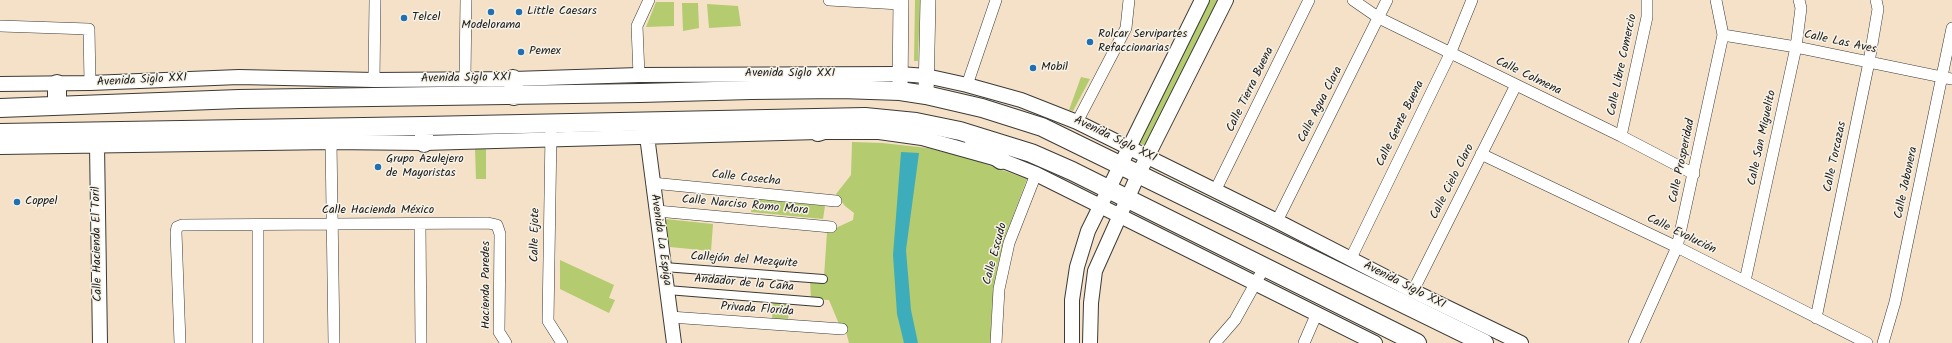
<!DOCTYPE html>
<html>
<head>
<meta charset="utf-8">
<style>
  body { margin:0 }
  canvas { display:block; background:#f4e1c7 }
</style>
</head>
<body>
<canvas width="1952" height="343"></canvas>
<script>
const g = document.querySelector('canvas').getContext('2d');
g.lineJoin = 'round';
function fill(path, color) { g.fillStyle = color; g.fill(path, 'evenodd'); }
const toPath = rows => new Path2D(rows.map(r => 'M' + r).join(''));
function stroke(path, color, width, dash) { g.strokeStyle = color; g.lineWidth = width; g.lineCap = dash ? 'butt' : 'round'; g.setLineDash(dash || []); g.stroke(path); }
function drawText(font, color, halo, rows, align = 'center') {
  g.font = font + ' Kalam,sans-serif'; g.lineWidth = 3; g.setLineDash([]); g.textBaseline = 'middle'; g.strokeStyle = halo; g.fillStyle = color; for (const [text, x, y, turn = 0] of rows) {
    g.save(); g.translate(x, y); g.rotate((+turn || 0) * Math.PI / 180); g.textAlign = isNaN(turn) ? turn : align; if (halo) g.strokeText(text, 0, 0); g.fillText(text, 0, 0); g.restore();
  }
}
const green = toPath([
  [915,0,920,0,918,61,914,61],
  [1208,0,1220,0,1148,147,1137,142],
  [656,2,674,2,674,26,646,27],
  [682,3,698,3,699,28,683,31],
  [707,4,738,6,741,26,709,28],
  [1081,77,1090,79,1073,111,1069,110],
  [852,142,882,143,928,148,972,159,1027,179,1005,237,998,265,991,319,991,343,849,343,846,332,839,324,829,300,811,299,810,281,824,277,827,232,853,220,854,213,845,206,836,194,851,175],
  [475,149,486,149,486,179,476,179],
  [753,198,825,206,823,219,751,212],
  [665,219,713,224,711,251,670,247],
  [560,260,614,285,609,298,615,300,609,313,560,289],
  [773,300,790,301,788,320,772,319]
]);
const water = toPath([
  [901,152,919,153,906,250,911,310,918,343,904,343,897,314,893,255]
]);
const pedestrian = toPath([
  [664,267,823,279],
  [667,290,819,302]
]);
const minor = toPath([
  [829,0,900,4],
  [1353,0,1379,18,1621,136,1694,174],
  [0,26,89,29,90,83],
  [1723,35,1796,47,1952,79],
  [639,75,637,26,649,0],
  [465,79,466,0],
  [374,80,375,0],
  [967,85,996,0],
  [1077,122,1126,28,1129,0],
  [551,132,548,321,562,343],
  [1621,136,1647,17,1647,0],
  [331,142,334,343],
  [1481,154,1677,247,1867,343],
  [652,183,836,201],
  [1215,191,1309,0],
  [657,211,831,227],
  [1277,221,1387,0],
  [420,224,421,343],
  [258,225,258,343],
  [1351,258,1450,54,1472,0],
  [1745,281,1796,47,1801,8,1799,0],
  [1413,291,1516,85],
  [670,317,842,329],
  [1816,318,1869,62,1878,9,1876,0],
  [180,343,176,232,177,227,182,225,488,223,497,225,500,234,499,332,506,343],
  [996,343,999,289,1009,243,1036,174],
  [1215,343,1235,320,1265,266],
  [1304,343,1317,313],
  [1634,343,1677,247,1723,35,1716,0],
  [1883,343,1895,302,1952,28]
]);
const tertiary = toPath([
  [0,84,90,83,239,77,374,80,513,79,639,75,900,74,926,76,967,85,1021,100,1077,122,1277,221,1413,291,1521,343],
  [647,136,674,343],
  [97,145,100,343],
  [0,147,331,142,424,143,818,132,879,132,922,138,1001,160,1036,174,1375,343],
  [1072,343,1072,300,1077,267,1088,231,1202,0],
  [1090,343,1091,303,1095,271,1138,175,1226,0]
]);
const secondary = toPath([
  [900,91,901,0],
  [926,95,928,0]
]);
const trunk = toPath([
  [513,79,514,96],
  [57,84,57,106],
  [0,108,239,99,640,93,751,90,841,89,900,91,926,95,982,108,1042,127,1484,343],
  [818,132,846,123],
  [0,133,424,126,865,117,916,122,960,131,1031,153,1072,171,1417,343],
  [974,141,1001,160],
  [424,143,424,126]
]);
const markers = [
  [491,12,4,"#1f6fb2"],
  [519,12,4,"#1f6fb2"],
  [404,18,4,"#1f6fb2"],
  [1090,42,4,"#1f6fb2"],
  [521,52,4,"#1f6fb2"],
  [1033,68,4,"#1f6fb2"],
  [378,167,4,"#1f6fb2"],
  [17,202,4,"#1f6fb2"]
];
const poiNames = [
  ["Little Caesars",527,12],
  ["Telcel",412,18],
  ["Modelorama",491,26,"center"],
  ["Rolcar Servipartes",1098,35],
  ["Refaccionarias",1098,49],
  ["Pemex",529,52],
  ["Mobil",1041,68],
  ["Grupo Azulejero",386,160],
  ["de Mayoristas",386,174],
  ["Coppel",25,202]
];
const streetNames = [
  ["Calle Las Aves",1840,43,12],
  ["Calle Libre Comercio",1623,65,-78],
  ["Avenida Siglo XXI",790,74],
  ["Calle Colmena",1528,77,26],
  ["Avenida Siglo XXI",466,79,-1],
  ["Avenida Siglo XXI",142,81,-3],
  ["Calle Tierra Buena",1251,90,-64],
  ["Calle Agua Clara",1321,105,-63],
  ["Calle Gente Buena",1401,124,-64],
  ["Calle San Miguelito",1763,138,-78],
  ["Avenida Siglo XXI",1115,140,26],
  ["Calle Torcazas",1836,157,-78],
  ["Calle Prosperidad",1683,161,-78],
  ["Calle Cosecha",746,179,6],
  ["Calle Cielo Claro",1453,182,-63],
  ["Calle Jabonera",1907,183,-78],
  ["Calle Narciso Romo Mora",745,206,5],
  ["Calle Hacienda México",378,211],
  ["Calle Ejote",536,235,-89],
  ["Calle Evolución",1681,235,26],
  ["Avenida La Espiga",660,240,82],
  ["Calle Hacienda El Toril",98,244,-91],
  ["Calle Escudo",996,254,-75],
  ["Callejón del Mezquite",744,261,4],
  ["Andador de la Caña",744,284,5],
  ["Hacienda Paredes",487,285,-90],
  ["Avenida Siglo XXI",1404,286,27],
  ["Privada Florida",757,310,4]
];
fill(green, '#b5cb6f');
fill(water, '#3eadbb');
stroke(pedestrian, '#3c3a36', 10);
stroke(minor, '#3c3a36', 12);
stroke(tertiary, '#3c3a36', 16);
stroke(secondary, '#3c3a36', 16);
stroke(trunk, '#3c3a36', 20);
stroke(pedestrian, '#fff', 8);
stroke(minor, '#fff', 11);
stroke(tertiary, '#fff', 14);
stroke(secondary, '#fff', 15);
stroke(trunk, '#fff', 18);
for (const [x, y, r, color] of markers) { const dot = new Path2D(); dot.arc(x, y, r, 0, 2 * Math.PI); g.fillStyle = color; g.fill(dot); stroke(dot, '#f7f3e8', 1.5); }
drawText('12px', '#1c1c1c', '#f7f3e8', poiNames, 'left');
drawText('12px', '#1c1c1c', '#f7f3e8', streetNames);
</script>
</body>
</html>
